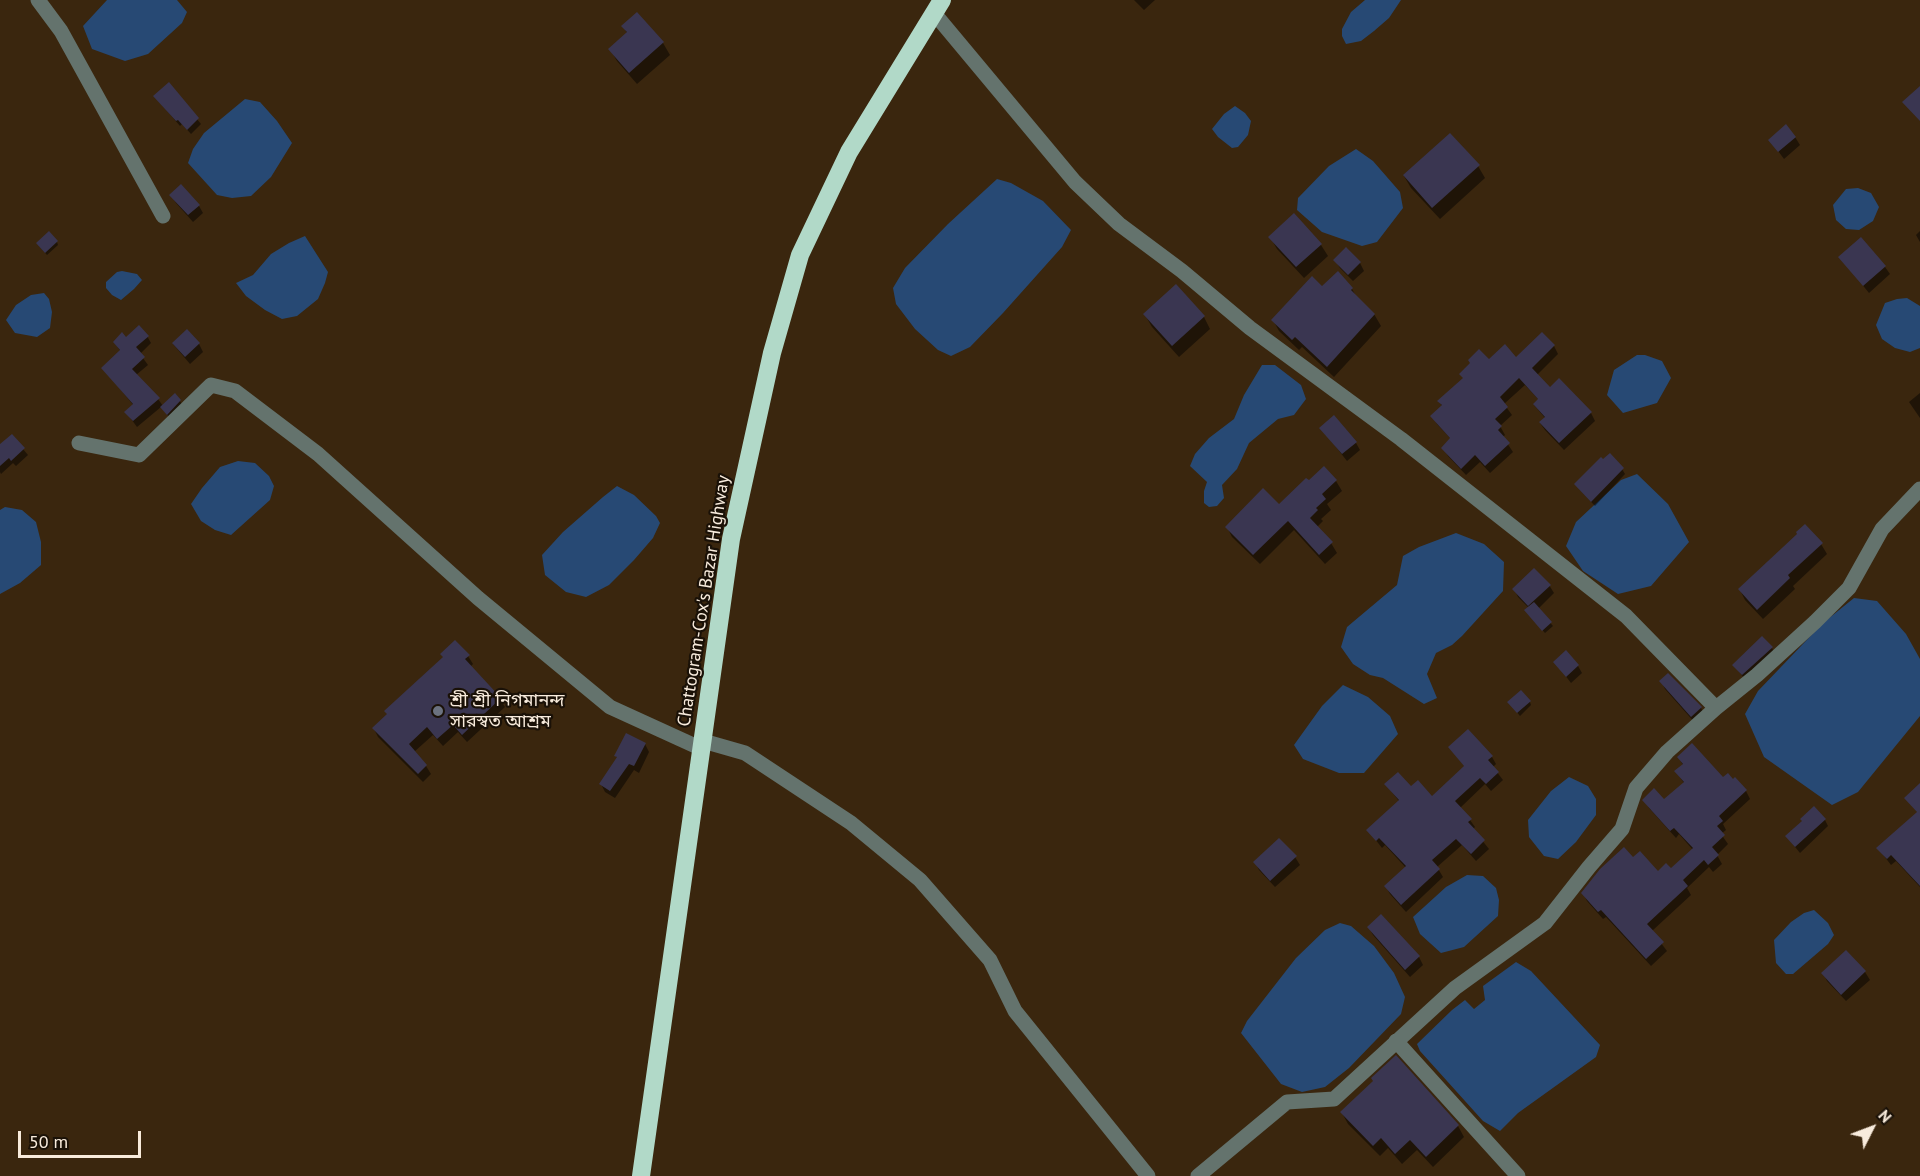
<!DOCTYPE html>
<html>
<head>
<meta charset="utf-8">
<style>
  body { margin:0 }
  #map { position:relative; width:1920px; height:1176px; overflow:hidden; background:#3a260e; font-family:"PT Sans",sans-serif }
  canvas { display:block }
  .north { position:absolute; left:1842px; top:1098px; width:60px; height:60px; -webkit-text-stroke:4px #1a1107; paint-order:stroke; rotate:48deg; font-size:16px; font-weight:700; line-height:24px; text-align:center; color:#f8ebdc }
  .north::after { content:''; display:block; margin:auto; width:21px; height:27px; background:#f8ebdc; clip-path:polygon(50% 0,100% 100%,50% 72%,0 100%) }
  .scale { position:absolute; left:18px; top:1131px; width:123px; height:27px; box-sizing:border-box; border:3px solid #f8ebdc; border-top:0; padding-left:8px; font-size:18px; line-height:21px; white-space:nowrap; color:#f8ebdc; -webkit-text-stroke:4px #1a1107; paint-order:stroke }
</style>
</head>
<body>
<div id="map">
<canvas width="1920" height="1176"></canvas>
<div class="north">N</div>
<div class="scale">50 m</div>
</div>
<script>
const g = document.querySelector('canvas').getContext('2d');
g.lineJoin = 'round';
function fill(path, color) { g.fillStyle = color; g.fill(path, 'evenodd'); }
const toPath = rows => new Path2D(rows.map(r => 'M' + r).join(''));
function stroke(path, color, width, dash) { g.strokeStyle = color; g.lineWidth = width; g.lineCap = dash ? 'butt' : 'round'; g.setLineDash(dash || []); g.stroke(path); }
function drawText(font, color, halo, rows, align = 'center') {
  g.font = font + ' "PT Sans","Noto Sans Bengali",sans-serif'; g.lineWidth = 4.5; g.setLineDash([]); g.textBaseline = 'middle'; g.strokeStyle = halo; g.fillStyle = color; for (const [text, x, y, turn = 0] of rows) {
    g.save(); g.translate(x, y); g.rotate((+turn || 0) * Math.PI / 180); g.textAlign = isNaN(turn) ? turn : align; if (halo) g.strokeText(text, 0, 0); g.fillText(text, 0, 0); g.restore();
  }
}
const water = toPath([
  [107,0,177,0,187,12,182,23,148,54,125,61,92,49,83,26],
  [1365,0,1401,0,1389,18,1374,31,1361,41,1346,44,1342,36,1342,29,1351,12],
  [245,99,260,102,277,121,292,143,271,177,251,196,232,198,217,195,188,163,193,149,204,133],
  [1235,106,1245,113,1251,121,1248,135,1238,147,1232,148,1218,137,1212,129,1224,114],
  [1356,149,1373,161,1400,192,1403,208,1377,242,1362,246,1322,232,1297,210,1298,198,1329,166],
  [997,179,1011,183,1043,201,1071,230,1062,247,1003,313,970,347,951,356,938,350,915,329,896,304,893,288,905,268,948,224],
  [1858,188,1871,193,1879,207,1873,221,1859,230,1846,229,1836,220,1833,205,1846,189],
  [305,236,328,272,325,283,318,299,297,316,282,319,265,310,246,296,236,283,253,275,271,254,289,243],
  [122,271,137,274,142,280,134,289,121,300,112,295,106,288,106,282,117,272],
  [44,293,49,299,52,312,50,328,37,337,15,333,6,320,16,305,31,295],
  [1907,298,1920,306,1920,348,1910,352,1895,348,1882,339,1876,325,1885,303,1897,299],
  [1637,355,1645,355,1662,361,1671,378,1657,403,1623,413,1607,395,1614,370],
  [1262,365,1275,365,1301,385,1306,399,1294,415,1278,419,1249,443,1237,469,1222,485,1224,498,1217,506,1209,507,1204,503,1204,491,1207,482,1190,466,1195,454,1209,438,1234,419,1244,395],
  [238,461,255,463,269,476,274,486,270,500,231,535,215,530,201,521,191,504,202,488,220,467],
  [1637,474,1668,504,1689,542,1651,586,1618,594,1583,571,1566,546,1576,522,1621,480],
  [617,486,634,495,656,516,660,523,653,538,634,560,609,585,586,597,566,592,545,575,542,555,563,532,603,497],
  [5,507,22,510,36,522,41,542,41,565,20,583,0,594,0,510],
  [1456,533,1484,544,1504,562,1503,591,1462,636,1452,645,1436,653,1427,674,1437,698,1424,704,1383,678,1370,675,1353,664,1341,647,1347,627,1397,585,1403,556,1419,547],
  [1854,598,1877,601,1906,634,1920,659,1920,716,1858,792,1832,805,1764,757,1745,714,1758,691,1823,623],
  [1343,685,1368,697,1390,716,1398,734,1364,773,1339,773,1303,759,1294,745,1322,706],
  [1569,777,1588,786,1596,799,1596,815,1576,842,1558,859,1544,856,1529,837,1528,820,1551,791],
  [1467,875,1483,876,1496,888,1499,900,1498,916,1464,947,1441,953,1420,934,1413,917,1446,887],
  [1814,910,1828,923,1834,935,1828,944,1793,974,1786,974,1776,963,1774,940,1791,922,1804,913],
  [1340,923,1351,926,1374,946,1394,973,1405,997,1401,1014,1349,1068,1325,1087,1302,1092,1281,1084,1241,1033,1247,1021,1296,958,1325,930],
  [1516,962,1531,971,1600,1045,1596,1057,1518,1113,1500,1131,1483,1121,1420,1051,1417,1044,1452,1010,1465,1000,1474,1009,1485,1000,1483,986]
]);
const shadow = toPath([
  [1134,0,1155,0,1144,10],
  [623,26,663,43,670,55,637,84,617,61,610,49,627,33],
  [169,85,201,124,191,134,182,124,180,126,155,97],
  [1795,137,1800,145,1784,159,1770,140],
  [1478,166,1485,178,1440,219,1411,188,1404,176],
  [171,195,199,206,203,213,193,222,176,203],
  [1920,231,1920,242,1916,235],
  [1270,237,1321,245,1328,256,1304,278,1277,249],
  [57,242,58,245,47,255,39,246],
  [1840,257,1885,267,1890,274,1869,293],
  [1335,260,1360,263,1364,271,1353,281,1340,268],
  [1338,273,1352,289,1357,298,1374,314,1381,326,1334,377,1302,347,1299,350,1279,331,1273,320,1322,288],
  [1145,315,1204,317,1210,329,1179,357,1152,327],
  [1542,334,1554,346,1558,354,1537,375,1550,390,1559,381,1591,413,1595,421,1564,450,1545,430,1540,423,1545,418,1534,405,1539,400,1525,385,1504,404,1512,415,1500,426,1505,435,1503,437,1513,452,1490,473,1480,462,1466,475,1448,456,1443,448,1451,439,1437,424,1432,416,1442,406,1439,401,1489,361,1516,359],
  [147,336,151,343,140,354,148,365,136,375,158,399,163,406,175,395,182,404,169,417,161,407,137,427,126,412,134,406,103,368,121,352,114,342],
  [173,344,199,344,203,352,190,364],
  [1920,393,1920,418,1909,402],
  [1321,428,1356,443,1360,450,1347,461],
  [12,436,28,455,16,466,13,463,1,474,0,472,0,446],
  [1622,469,1625,474,1595,506,1579,489],
  [1336,481,1342,491,1327,504,1331,510,1321,519,1323,521,1317,527,1331,543,1337,553,1325,564,1294,530,1260,564,1232,537,1227,527],
  [1821,544,1827,554,1793,586,1795,589,1763,619,1745,600,1740,590],
  [1549,585,1554,593,1538,609,1553,626,1545,633,1528,614,1529,608,1518,597,1514,589],
  [1772,648,1776,656,1747,682,1734,665],
  [468,656,473,664,470,667,500,699,505,707,467,742,458,732,443,746,433,735,414,752,426,766,431,774,423,782,378,737,374,729],
  [1555,662,1578,666,1582,673,1571,683],
  [1668,675,1701,708,1705,716,1696,724,1665,689,1661,681],
  [1530,702,1531,705,1520,716,1511,705],
  [645,744,649,752,639,773,634,770,615,798,605,792,601,784,618,759,616,756],
  [1450,748,1492,757,1496,764,1493,767,1503,780,1491,791,1485,784,1460,808,1470,820,1475,827,1473,829,1489,849,1476,861,1462,845,1437,867,1443,877,1406,912,1390,894,1386,887,1406,868,1385,845,1382,848,1368,830,1399,801,1386,785,1411,789,1432,798,1465,767],
  [1678,757,1746,791,1750,799,1723,824,1726,830,1721,834,1728,844,1717,855,1722,864,1713,872,1709,867,1687,888,1691,895,1652,931,1667,951,1651,966,1606,917,1603,919,1587,901,1583,893,1633,859,1658,873,1671,870,1693,850,1679,834,1676,838,1649,808,1644,800,1664,801,1684,783,1676,772,1683,765],
  [1920,788,1920,887,1896,861,1891,865,1878,848,1918,813,1906,798],
  [1825,820,1828,826,1800,853,1787,837,1803,822],
  [1295,857,1300,865,1275,887,1259,870,1255,862],
  [1381,916,1419,957,1423,965,1410,977,1373,935,1369,928],
  [1846,952,1865,972,1870,980,1846,1001,1827,981,1823,973],
  [1396,1058,1458,1126,1464,1137,1433,1167,1417,1150,1402,1164,1388,1148,1380,1156,1348,1124,1342,1113,1375,1081]
]);
const building = toPath([
  [637,12,664,42,629,73,608,49,627,32,621,26],
  [169,82,199,118,187,130,178,120,176,121,153,96],
  [1920,86,1920,121,1902,102],
  [1786,124,1796,137,1778,152,1768,140],
  [1450,133,1480,165,1432,208,1403,175],
  [181,184,200,205,188,215,169,195],
  [1294,213,1322,244,1296,267,1268,237],
  [49,231,58,241,45,253,36,243],
  [1861,237,1886,266,1863,286,1838,257],
  [1346,247,1361,262,1348,275,1333,260],
  [1338,271,1353,288,1351,290,1375,314,1327,367,1295,337,1292,340,1271,320,1312,276,1322,286],
  [1176,284,1205,316,1172,346,1143,314],
  [139,325,149,336,136,347,145,357,132,369,160,398,133,421,124,412,133,404,101,368,120,350,113,342,122,332,126,337],
  [187,329,200,343,185,357,172,343],
  [1542,332,1555,345,1532,368,1550,387,1559,378,1592,412,1559,443,1539,422,1545,417,1533,404,1538,399,1519,378,1500,397,1508,407,1495,419,1502,426,1498,430,1510,443,1485,466,1475,455,1461,469,1441,448,1450,438,1430,416,1442,405,1437,401,1463,378,1459,374,1470,363,1468,360,1479,349,1489,359,1505,344,1516,357],
  [175,393,181,400,167,415,160,407],
  [1334,415,1357,442,1342,454,1319,428],
  [12,434,25,448,11,461,9,458,0,466,0,444],
  [1610,453,1624,468,1591,502,1574,484,1601,457,1603,459],
  [1324,466,1337,480,1322,494,1326,499,1316,508,1318,510,1310,518,1333,542,1319,555,1288,521,1253,555,1225,527,1263,488,1279,504,1306,478,1309,480],
  [1805,524,1823,543,1788,575,1790,578,1757,610,1738,589,1797,534,1796,532],
  [1534,568,1551,585,1528,606,1512,589],
  [1534,602,1552,622,1542,631,1524,610],
  [1762,636,1773,647,1742,675,1732,665],
  [455,640,470,655,465,659,501,698,462,735,453,725,437,739,427,727,409,744,427,765,418,774,372,728,387,714,384,711,443,657,440,654],
  [1566,650,1579,665,1566,677,1553,662],
  [1668,673,1702,707,1691,717,1659,681],
  [1521,690,1531,701,1517,713,1507,702],
  [1468,729,1493,756,1488,760,1499,772,1486,784,1480,778,1455,801,1472,819,1468,822,1485,840,1471,854,1456,839,1432,860,1440,869,1401,905,1384,886,1406,866,1379,838,1376,841,1366,830,1399,800,1384,784,1398,772,1411,786,1418,780,1432,796,1464,766,1448,747],
  [626,733,646,743,634,766,629,764,610,791,599,784,617,757,614,756],
  [1692,743,1723,777,1728,773,1733,779,1735,777,1747,790,1719,816,1723,821,1717,826,1725,835,1712,847,1719,855,1708,865,1704,860,1683,880,1688,886,1647,924,1664,942,1646,959,1601,910,1598,912,1581,893,1600,869,1624,847,1633,857,1640,851,1658,871,1666,863,1671,868,1693,848,1674,828,1670,831,1642,800,1654,788,1664,799,1684,782,1674,771,1683,764,1677,757],
  [1920,783,1920,886,1891,855,1887,859,1876,848,1917,812,1904,798],
  [1814,806,1826,819,1795,847,1785,836,1802,821,1800,819],
  [1279,838,1297,856,1270,881,1253,862],
  [1381,914,1420,956,1405,970,1367,927],
  [1846,950,1866,971,1841,995,1821,973],
  [1396,1055,1459,1125,1426,1157,1410,1140,1395,1154,1381,1138,1373,1146,1340,1112,1373,1081,1371,1078]
]);
const minor = toPath([
  [38,0,61,31,163,216],
  [934,13,1075,182,1119,224,1182,271,1250,328,1401,439,1626,616,1716,708],
  [79,443,139,455,211,385,235,391,318,454,478,598,610,707,702,749],
  [703,741,745,753,851,823,920,880,990,960,1015,1011,1148,1176],
  [1396,1041,1518,1176],
  [1198,1176,1287,1102,1334,1099,1455,988,1545,923,1589,867,1622,829,1636,788,1667,752,1716,708,1757,675,1815,622,1849,588,1882,529,1920,489]
]);
const highway = toPath([
  [641,1176,731,539,772,353,800,255,849,152,942,0]
]);
const markers = [
  [438,711,6,"#6b7280"]
];
const streetNames = [
  ["Chattogram-Cox's Bazar Highway",704,601,-81]
];
const poiNames = [
  ["শ্রী শ্রী নিগমানন্দ",450,701],
  ["সারস্বত আশ্রম",450,722]
];
fill(water, '#274974');
fill(shadow, '#0007');
fill(building, '#3a3651');
stroke(minor, '#64736d', 15);
stroke(highway, '#b1d9c8', 18);
for (const [x, y, r, color] of markers) { const dot = new Path2D(); dot.arc(x, y, r, 0, 2 * Math.PI); g.fillStyle = color; g.fill(dot); stroke(dot, '#1a1107', 2); }
drawText('18px', '#f8ebdc', '#1a1107', streetNames);
drawText('18px', '#f8ebdc', '#1a1107', poiNames, 'left');
</script>
</body>
</html>
